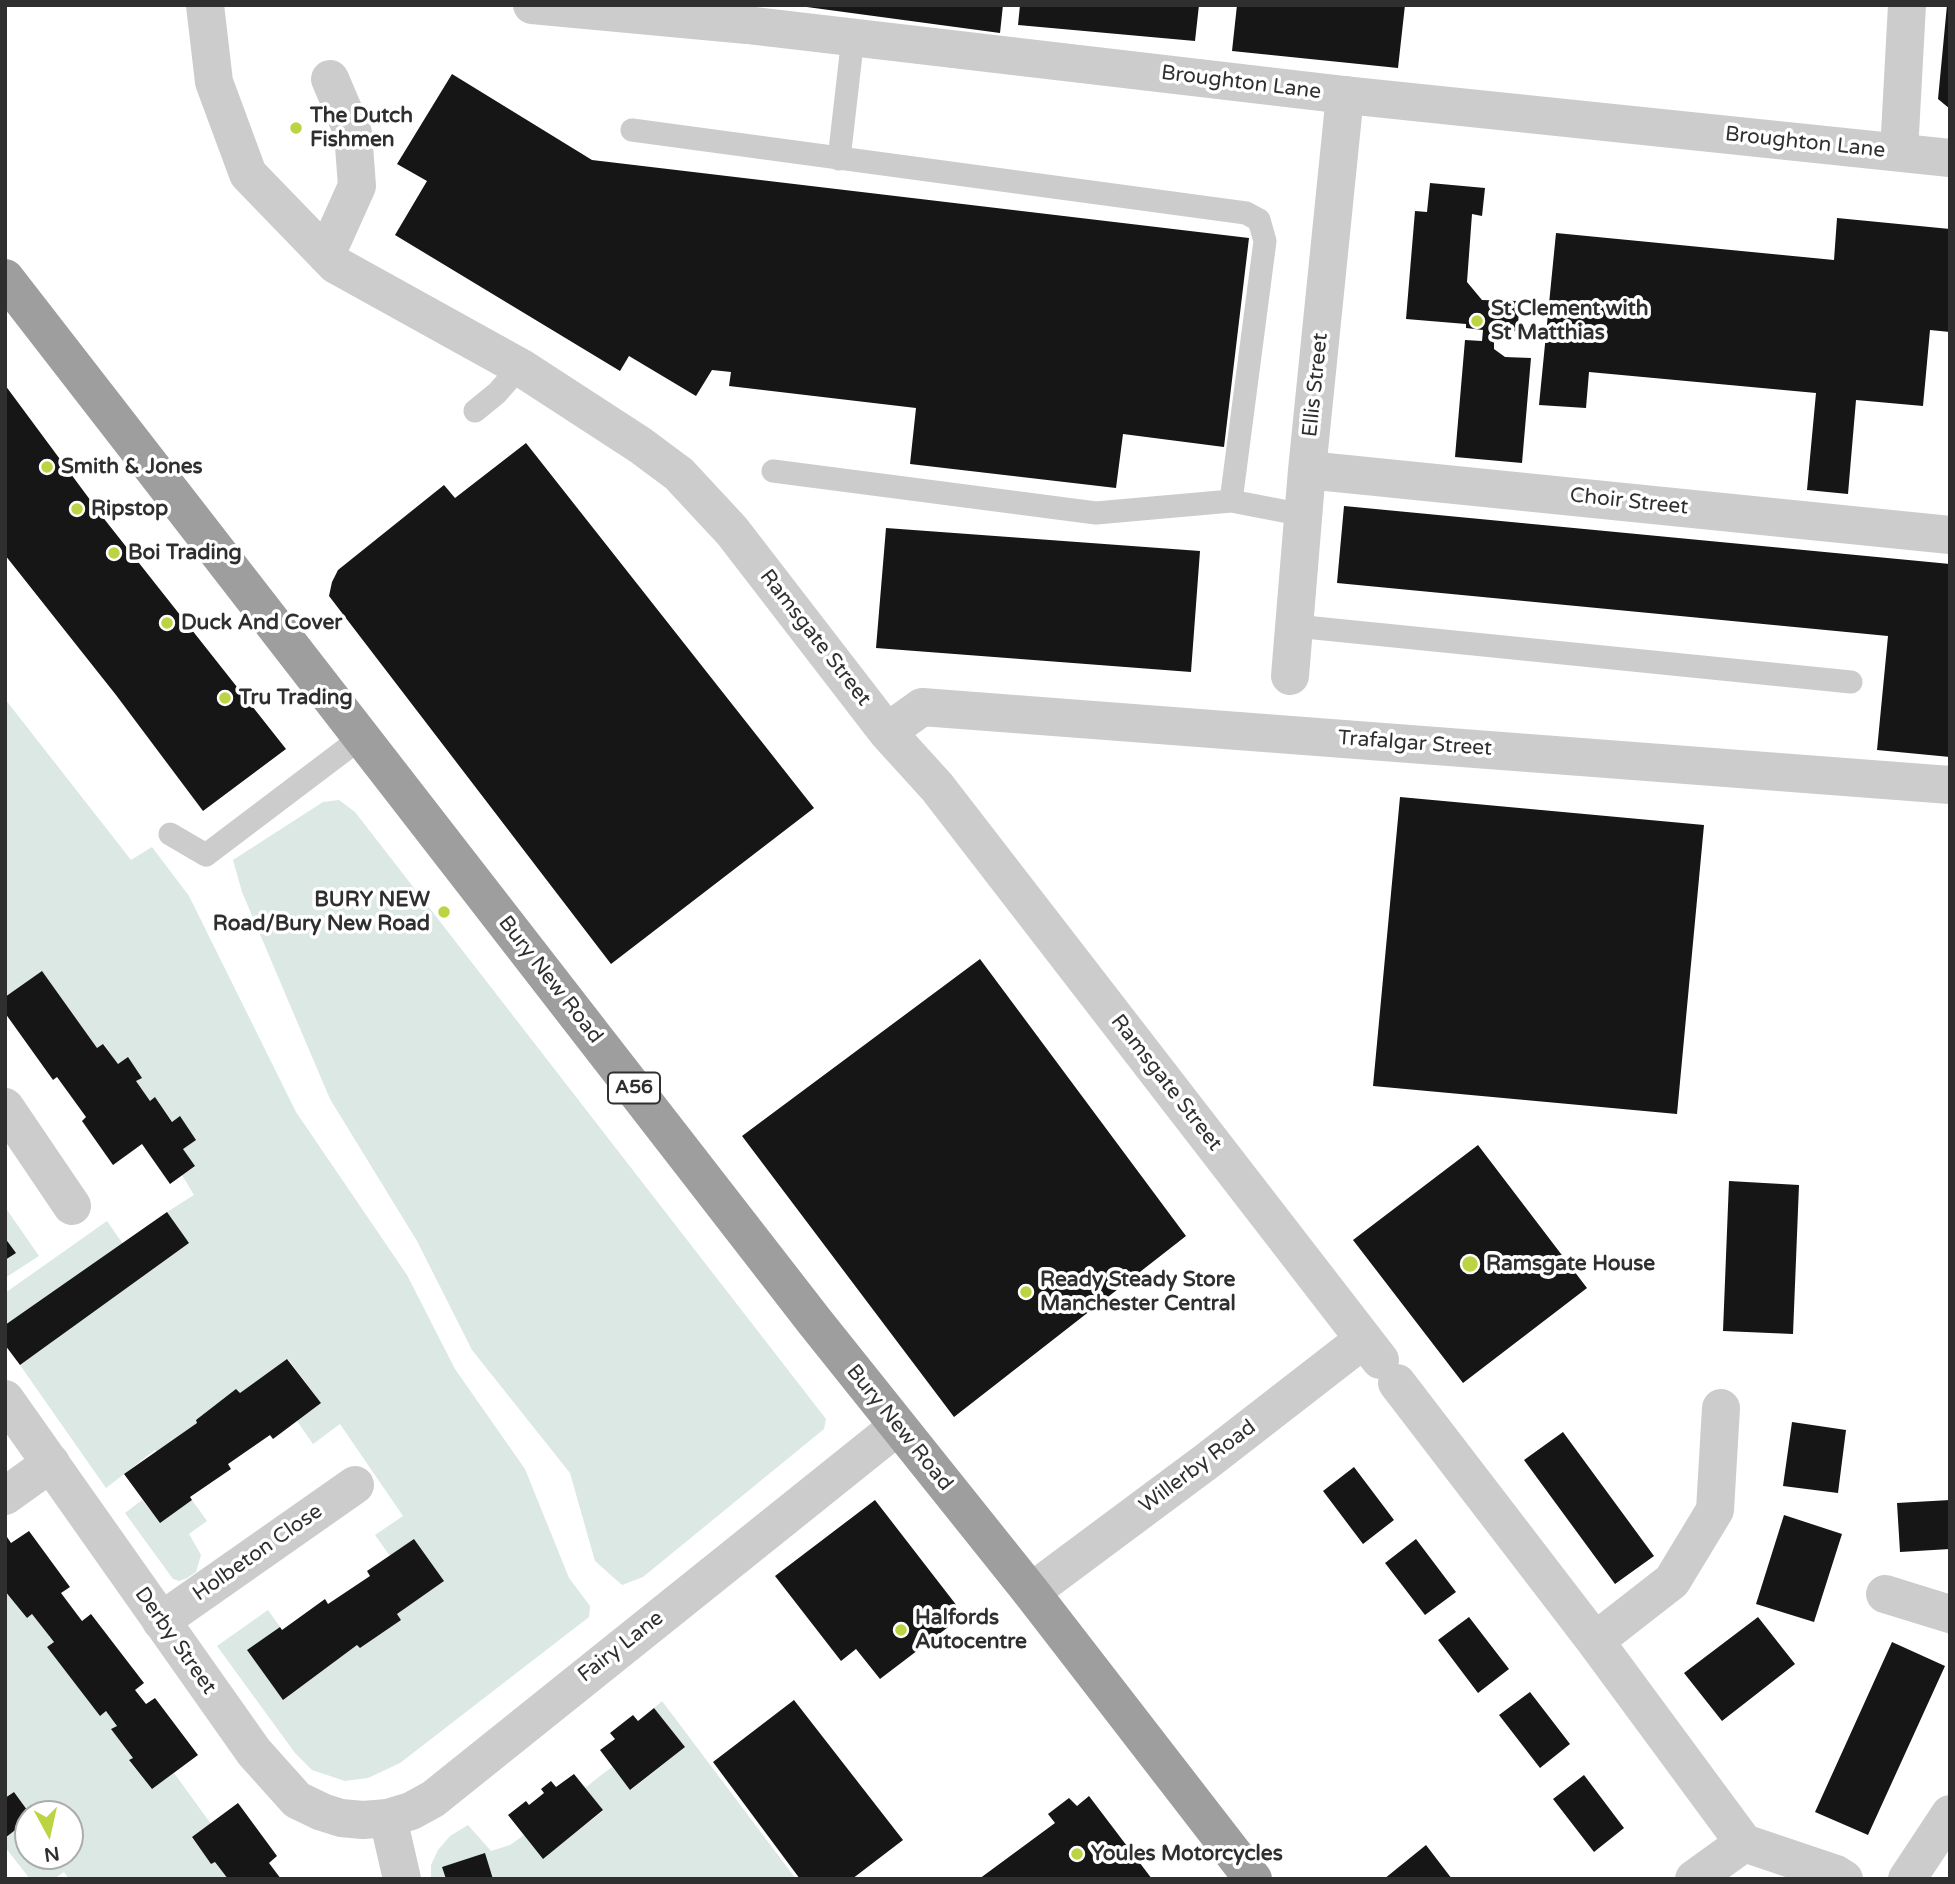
<!DOCTYPE html>
<html>
<head>
<meta charset="utf-8">
<style>
  body { margin:0 }
  #map { position:relative; width:1955px; height:1884px; overflow:hidden; background:#fff; font-family:"Varela Round",sans-serif }
  canvas { display:block }
  .frame { position:absolute; inset:0; border:7px solid #2f2f2f; pointer-events:none }
  .north { position:absolute; left:14px; top:1800px; width:70px; height:70px; box-sizing:border-box; background:#fff; border:2px solid #acacac; border-radius:50%; rotate:172deg; font-size:19px; font-weight:700; line-height:28px; text-align:center; color:#2f2f2f }
  .north::after { content:''; display:block; margin:auto; width:24px; height:32px; background:#bad442; clip-path:polygon(50% 0,100% 100%,50% 72%,0 100%) }
</style>
</head>
<body>
<div id="map">
<canvas width="1955" height="1884"></canvas>
<div class="frame"></div>
<div class="north">N</div>
</div>
<script>
const g = document.querySelector('canvas').getContext('2d');
g.lineJoin = 'round';
function fill(path, color) { g.fillStyle = color; g.fill(path, 'evenodd'); }
const toPath = rows => new Path2D(rows.map(r => 'M' + r).join(''));
function stroke(path, color, width, dash) { g.strokeStyle = color; g.lineWidth = width; g.lineCap = dash ? 'butt' : 'round'; g.setLineDash(dash || []); g.stroke(path); }
function drawText(font, color, halo, rows, align = 'center') {
  g.font = font + ' "Varela Round",sans-serif'; g.lineWidth = 7; g.setLineDash([]); g.textBaseline = 'middle'; g.strokeStyle = halo; g.fillStyle = color; for (const [text, x, y, turn = 0] of rows) {
    g.save(); g.translate(x, y); g.rotate((+turn || 0) * Math.PI / 180); g.textAlign = isNaN(turn) ? turn : align; if (halo) g.strokeText(text, 0, 0); g.fillText(text, 0, 0); g.restore();
  }
}
const green = toPath([
  [5,699,131,860,152,847,189,896,296,1112,407,1275,455,1369,525,1469,569,1578,590,1606,589,1617,400,1763,368,1778,345,1781,312,1770,295,1753,217,1646,268,1610,280,1627,248,1651,283,1699,357,1645,360,1648,401,1620,397,1614,443,1581,390,1556,375,1535,403,1516,340,1424,313,1444,297,1421,321,1403,288,1359,157,1452,155,1450,106,1488,20,1365,55,1340,167,1212,194,1195,182,1175,195,1167,183,1149,179,1117,172,1122,156,1098,150,1101,136,1081,141,1078,128,1058,118,1064,104,1044,97,1048,42,972,5,997],
  [339,800,355,812,826,1419,824,1429,643,1577,622,1585,595,1561,570,1473,472,1350,417,1241,330,1099,242,892,233,860,323,802],
  [5,1207,39,1256,5,1278,5,1260,15,1253,5,1238],
  [107,1221,123,1244,5,1325,5,1293],
  [142,1500,160,1522,192,1500,207,1521,189,1534,201,1555,196,1572,187,1578,179,1581,173,1579,125,1513],
  [7,1590,27,1618,32,1614,54,1642,47,1647,100,1715,106,1711,117,1726,112,1729,133,1758,129,1761,152,1789,174,1773,211,1824,192,1838,211,1864,215,1862,228,1879,69,1879,64,1872,54,1879,30,1879,5,1847,5,1838,28,1820,28,1856,70,1856,70,1814,30,1814,14,1792,5,1798],
  [662,1701,796,1879,493,1879,485,1854,442,1867,446,1879,431,1879,431,1865,438,1850,450,1836,468,1825,491,1851,510,1845,524,1835,543,1858,603,1811,585,1788,600,1776,612,1767,631,1790,685,1747,654,1708]
]);
const building = toPath([
  [792,5,1003,5,1000,33],
  [1020,5,1199,5,1195,41,1018,25],
  [1237,5,1405,5,1398,68,1232,51],
  [1947,5,1950,5,1950,109,1938,99],
  [452,74,592,160,1249,238,1224,447,1123,434,1116,488,910,464,916,408,729,386,731,372,712,370,696,396,629,356,620,371,395,235,427,181,397,164],
  [1430,183,1485,188,1482,216,1472,214,1467,282,1482,300,1519,301,1518,331,1494,330,1494,349,1505,357,1531,358,1522,463,1455,457,1465,340,1482,341,1483,330,1466,328,1466,324,1406,319,1415,211,1427,212],
  [1837,218,1950,229,1950,332,1930,330,1923,406,1856,400,1848,494,1807,490,1816,393,1589,372,1586,408,1539,405,1556,233,1834,260],
  [5,385,105,520,286,749,203,811,116,695,5,555],
  [526,443,814,808,611,964,329,596,332,582,338,570,444,485,455,498],
  [1344,506,1950,564,1950,757,1877,750,1888,636,1337,583],
  [886,528,1200,551,1191,672,876,648],
  [1400,797,1704,825,1677,1114,1373,1086],
  [980,959,1186,1236,954,1417,742,1136],
  [42,971,97,1048,103,1044,118,1064,128,1057,142,1078,136,1081,150,1101,155,1097,172,1122,180,1116,196,1140,183,1149,195,1166,170,1184,142,1144,113,1165,82,1121,86,1117,57,1077,53,1080,5,1013,5,997],
  [1478,1145,1587,1288,1463,1383,1353,1240],
  [1729,1181,1799,1185,1793,1334,1723,1331],
  [167,1212,189,1243,20,1365,5,1345,5,1325],
  [5,1238,16,1253,5,1260],
  [287,1359,321,1403,273,1439,270,1435,228,1464,231,1469,190,1497,192,1500,160,1523,124,1474,197,1423,196,1420,236,1389,240,1393],
  [1792,1422,1846,1430,1838,1493,1783,1486],
  [1563,1432,1654,1556,1615,1584,1524,1460],
  [1354,1467,1394,1520,1363,1544,1323,1491],
  [875,1500,964,1615,880,1679,856,1649,841,1661,775,1576],
  [1950,1500,1950,1549,1900,1552,1897,1503],
  [1784,1515,1842,1534,1814,1622,1756,1604],
  [29,1531,70,1587,61,1593,82,1621,91,1614,144,1683,135,1690,146,1704,155,1698,198,1755,152,1789,129,1760,133,1758,111,1729,117,1726,106,1711,100,1716,47,1647,54,1642,32,1614,27,1618,5,1591,5,1539,7,1537,11,1543],
  [414,1539,444,1581,397,1614,401,1620,360,1648,357,1645,283,1700,247,1650,280,1627,282,1630,325,1599,328,1604,370,1576,367,1571],
  [1416,1539,1456,1592,1425,1615,1385,1563],
  [1469,1617,1509,1669,1478,1693,1438,1640],
  [1758,1617,1795,1664,1722,1721,1684,1673],
  [1892,1642,1945,1666,1868,1835,1815,1812],
  [1530,1692,1570,1744,1540,1768,1499,1715],
  [794,1700,903,1840,852,1879,800,1879,713,1762],
  [654,1708,685,1747,630,1790,600,1750,615,1739,610,1733,633,1715,638,1721],
  [574,1774,603,1810,543,1859,508,1815,526,1801,529,1805,544,1793,541,1789,551,1781,556,1787],
  [1584,1775,1624,1828,1594,1852,1553,1799],
  [14,1792,30,1814,28,1814,28,1820,5,1838,5,1798],
  [1089,1796,1152,1879,979,1879,1055,1823,1048,1814,1069,1798,1077,1806],
  [238,1803,277,1856,269,1863,281,1879,228,1879,215,1862,211,1864,192,1837],
  [1426,1845,1452,1879,1384,1879],
  [485,1853,493,1879,446,1879,442,1867]
]);
const service = toPath([
  [632,130,1246,213,1259,220,1265,241,1231,501],
  [839,159,853,37],
  [475,411,497,393,520,367],
  [773,471,1096,513,1231,501,1304,515],
  [1295,626,1851,682],
  [170,834,206,855,362,737]
]);
const minor = toPath([
  [205,5,214,82,248,174,336,265,520,367,640,445,679,474,732,531,887,732,937,787,1380,1360],
  [1899,152,1907,5],
  [326,255,357,186,353,133,330,79],
  [1307,470,1950,535],
  [1290,676,1307,470,1345,95],
  [887,732,922,707,1950,785],
  [5,1107,72,1206],
  [1397,1383,1595,1641,1744,1843],
  [5,1496,51,1463],
  [1031,1592,1207,1461,1363,1340],
  [1885,1594,1950,1614],
  [161,1621,355,1485],
  [1595,1641,1672,1581,1715,1510,1721,1408],
  [388,1818,402,1879],
  [1694,1879,1744,1843,1836,1874,1844,1879],
  [1907,1879,1950,1814]
]);
const tertiary = toPath([
  [532,5,747,25,1345,95,1950,158],
  [5,1399,254,1752,297,1800,322,1812,341,1818,363,1820,388,1818,411,1811,433,1799,897,1427]
]);
const trunk = toPath([
  [5,278,815,1322,1031,1592,1253,1879]
]);
const markers = [
  [296,128,7,"#bad442"],
  [1477,321,7,"#bad442"],
  [47,467,7,"#bad442"],
  [77,509,7,"#bad442"],
  [114,553,7,"#bad442"],
  [167,623,7,"#bad442"],
  [225,698,7,"#bad442"],
  [444,912,7,"#bad442"],
  [1470,1264,9,"#bad442"],
  [1026,1292,7,"#bad442"],
  [901,1630,7,"#bad442"],
  [1077,1854,7,"#bad442"]
];
const shields = [
  [634,1088,52]
];
const shieldNames = [
  ["A56",634,1088]
];
const streetNames = [
  ["Broughton Lane",1241,83,7],
  ["Broughton Lane",1805,143,6],
  ["Ellis Street",1316,385,-84],
  ["Choir Street",1629,502,6],
  ["Ramsgate Street",815,638,52],
  ["Trafalgar Street",1415,744,4],
  ["Bury New Road",550,980,52],
  ["Ramsgate Street",1166,1083,52],
  ["Bury New Road",899,1428,51],
  ["Willerby Road",1198,1467,-37],
  ["Holbeton Close",258,1553,-35],
  ["Derby Street",175,1641,55],
  ["Fairy Lane",621,1647,-38]
];
const poiNames = [
  ["The Dutch",310,116],
  ["Fishmen",310,140],
  ["St Clement with",1491,309],
  ["St Matthias",1491,333],
  ["Smith & Jones",61,467],
  ["Ripstop",91,509],
  ["Boi Trading",128,553],
  ["Duck And Cover",181,623],
  ["Tru Trading",239,698],
  ["BURY NEW",430,900,"right"],
  ["Road/Bury New Road",430,924,"right"],
  ["Ramsgate House",1486,1264],
  ["Ready Steady Store",1040,1280],
  ["Manchester Central",1040,1304],
  ["Halfords",915,1618],
  ["Autocentre",915,1642],
  ["Youles Motorcycles",1091,1854]
];
fill(green, '#dbe8e4');
fill(building, '#161616');
stroke(service, '#ccc', 23);
stroke(minor, '#ccc', 38);
stroke(tertiary, '#ccc', 38);
stroke(trunk, '#9e9e9e', 38);
for (const [x, y, r, color] of markers) { const dot = new Path2D(); dot.arc(x, y, r, 0, 2 * Math.PI); g.fillStyle = color; g.fill(dot); stroke(dot, '#fff', 2.5); }
for (const [x, y, w] of shields) { const box = new Path2D(); box.roundRect(x - w / 2, y - 15.5, w, 31, 5); g.fillStyle = '#fff'; g.fill(box); stroke(box, '#2f2f2f', 2); }
drawText('bold 19px', '#2f2f2f', null, shieldNames);
drawText('21px', '#2f2f2f', '#fff', streetNames);
drawText('bold 21px', '#2f2f2f', '#fff', poiNames, 'left');
</script>
</body>
</html>
